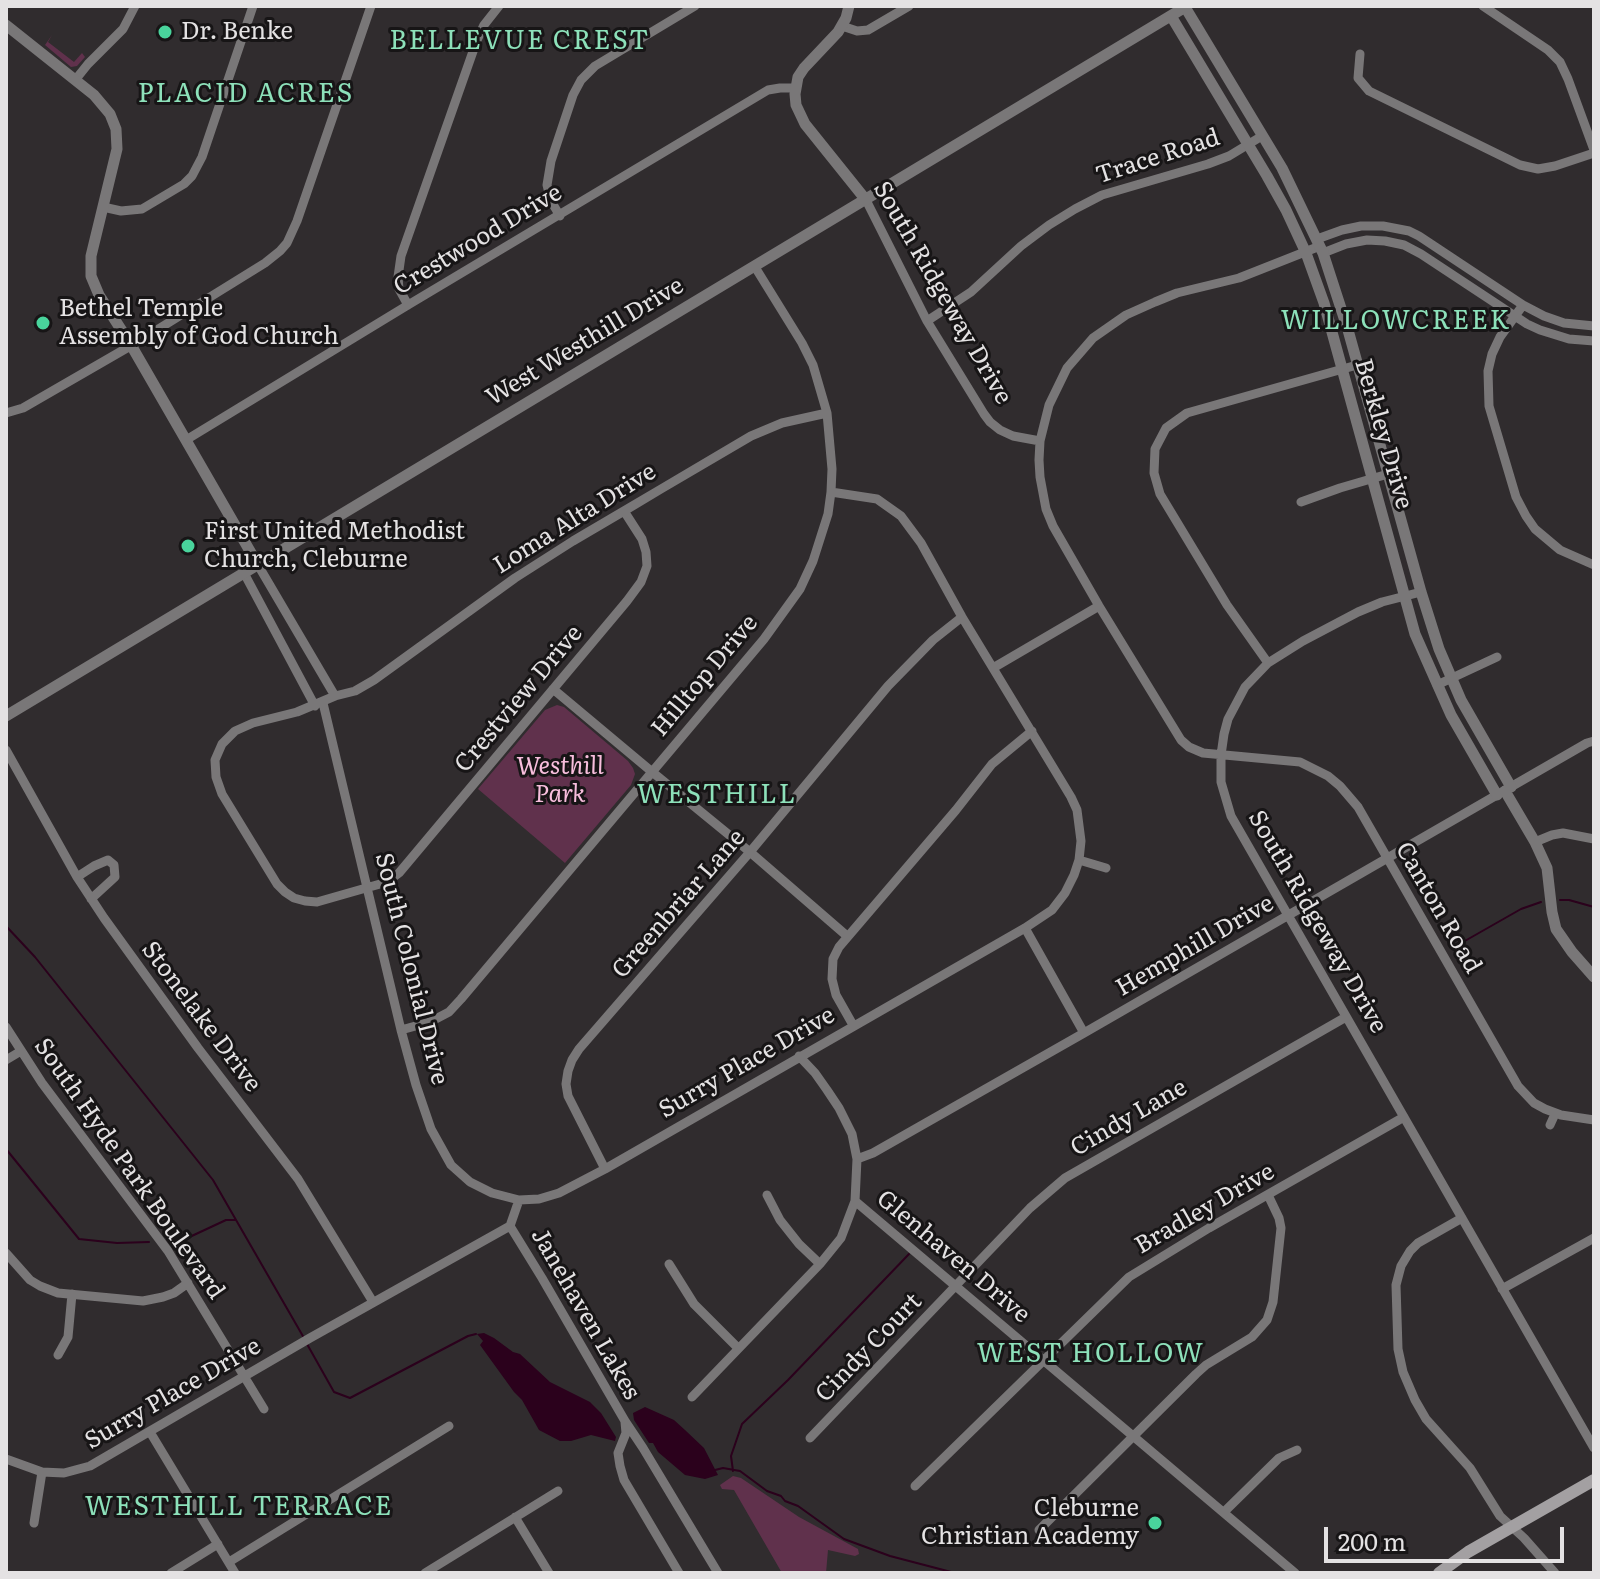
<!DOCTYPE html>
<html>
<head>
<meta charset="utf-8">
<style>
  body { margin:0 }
  #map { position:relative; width:1600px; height:1579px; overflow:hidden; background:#302c2e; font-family:Literata,serif }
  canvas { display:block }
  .frame { position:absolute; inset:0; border:8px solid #e4e2e3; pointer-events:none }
  .scale { position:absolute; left:1324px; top:1527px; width:240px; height:36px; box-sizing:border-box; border:4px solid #e4e2e3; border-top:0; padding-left:10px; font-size:24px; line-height:28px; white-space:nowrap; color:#e4e2e3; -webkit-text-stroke:6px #171516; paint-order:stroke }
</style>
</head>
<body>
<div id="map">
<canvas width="1600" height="1579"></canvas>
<div class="frame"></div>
<div class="scale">200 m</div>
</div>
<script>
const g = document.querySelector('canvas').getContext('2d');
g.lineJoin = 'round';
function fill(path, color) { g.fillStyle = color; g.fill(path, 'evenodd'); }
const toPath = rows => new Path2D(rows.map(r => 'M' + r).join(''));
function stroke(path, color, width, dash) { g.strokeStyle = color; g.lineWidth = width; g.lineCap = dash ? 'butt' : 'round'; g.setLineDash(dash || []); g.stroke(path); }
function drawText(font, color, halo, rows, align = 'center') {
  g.font = font + ' Literata,serif'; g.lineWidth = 6; g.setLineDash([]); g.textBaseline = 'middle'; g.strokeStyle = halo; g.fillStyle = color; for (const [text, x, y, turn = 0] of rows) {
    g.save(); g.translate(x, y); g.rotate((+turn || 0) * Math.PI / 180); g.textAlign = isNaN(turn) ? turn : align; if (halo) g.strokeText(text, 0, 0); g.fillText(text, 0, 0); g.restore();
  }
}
const green = toPath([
  [52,35,48,42,74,62,82,53,85,57,77,66,71,67,45,45],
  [557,705,564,707,628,761,633,768,635,774,631,785,565,863,478,789,545,710],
  [733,1476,741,1478,799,1517,858,1549,859,1554,855,1556,828,1550,826,1573,782,1573,734,1490,722,1489,720,1485]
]);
const water = toPath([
  [484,1333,494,1338,513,1352,520,1354,550,1382,590,1402,601,1413,616,1437,615,1441,591,1435,571,1441,560,1441,539,1430,522,1400,514,1392,480,1345,483,1341,477,1334],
  [645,1407,674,1420,685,1430,704,1448,718,1475,705,1479,685,1475,658,1452,653,1443,649,1443,634,1420,633,1413]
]);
const stream = toPath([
  [1560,900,1569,900,1594,907],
  [6,926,35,957,213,1180,304,1338],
  [1456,946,1521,909,1541,902],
  [6,1149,79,1239,117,1243,149,1242],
  [181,1241,226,1220,235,1220],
  [307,1344,334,1392,350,1398,468,1336,476,1334],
  [715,1470,723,1468,740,1471,767,1491,781,1496,785,1501,798,1506,844,1539,890,1556,955,1573],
  [733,1471,731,1456,742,1424,788,1380,909,1254]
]);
const minor = toPath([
  [1483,6,1548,50,1560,62,1568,79,1594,150],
  [842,26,857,31,868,30,909,6],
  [1360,54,1358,78,1369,91,1520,165,1538,169,1555,166,1594,153],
  [76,79,88,64,123,29,135,6],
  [866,200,927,321,984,414,990,422,1000,430,1013,436,1040,441],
  [103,207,121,211,142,209,184,184,192,176,202,157,253,6],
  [560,216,551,201,547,185,551,161,573,95,581,80,595,66,695,6],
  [1317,239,1342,230,1361,226,1383,226,1409,231,1419,236,1523,305,1544,316,1564,323,1594,326],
  [1320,246,1239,278,1177,293,1155,302,1126,315,1093,338,1067,368,1049,405,1040,441,1039,460,1040,477,1046,509,1053,526,1099,606,1181,740,1189,747,1203,753,1300,762,1328,776,1340,786,1358,807,1518,1086,1534,1103,1545,1109,1561,1115,1594,1120],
  [1323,253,1346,244,1367,240,1385,241,1404,245,1421,254,1527,324,1540,330,1569,339,1594,341],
  [408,305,399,289,398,277,401,256,477,40,484,25,499,6],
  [1523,305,1500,337,1492,354,1488,371,1489,406,1516,497,1526,516,1535,529,1560,550,1594,565],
  [927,321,971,292,1021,246,1049,225,1075,209,1102,195,1208,164,1229,156,1262,136],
  [6,413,23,408,139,341,265,263,280,251,287,243,297,221,371,6],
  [186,440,408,305,768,90,780,88,795,88],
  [1301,502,1340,488,1388,474],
  [624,511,642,539,646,552,647,566,641,582,627,601,399,873,387,882,317,902,305,901,294,898,285,892,277,884,222,794,216,777,215,760,222,744,235,731,253,723,297,712,335,696,355,691,374,680,515,578,573,541,624,511,661,489,751,436,782,423,827,413],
  [258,565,335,696],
  [244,573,315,706],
  [1421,592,1382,602,1358,612,1303,641,1268,663,1245,687,1228,719,1224,734,1221,755,1221,782,1231,816,1594,1448],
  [1268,663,1227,605,1160,494,1154,473,1155,449,1166,428,1187,413,1357,365],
  [993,668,1099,606],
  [1437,685,1497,657],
  [553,689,651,771,750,852,847,936],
  [323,703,401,1030,416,1085,431,1129,451,1165,470,1182,492,1193,519,1200,539,1199,559,1193,605,1169,1025,928,1052,910,1065,893,1074,875,1079,860,1081,841,1077,810,1071,797,962,617,921,543,901,516,877,499,831,492],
  [6,750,77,877,104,918,198,1048,298,1179,373,1302],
  [1535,842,1552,835,1563,833,1594,839],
  [1079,860,1106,868],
  [77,877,94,866,108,860,114,865,115,877,91,899],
  [1025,928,1084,1033],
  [853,1025,836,995,832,979,833,959,839,947,956,810,992,764,1032,731],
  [6,1027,42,1083,168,1251,264,1409],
  [401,1030,430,1022,449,1012,461,999,764,639,800,589,813,561,828,514,831,492,832,469,827,413,813,365,802,343,755,267],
  [799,1056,815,1073,827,1090,839,1108,852,1134,857,1159,855,1201,1295,1573],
  [6,1060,21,1051],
  [1550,1125,1555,1114],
  [857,1159,873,1153,1084,1033,1587,743,1594,741],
  [605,1169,568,1096,566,1084,568,1071,572,1060,579,1049,750,852,888,686,933,640,962,617],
  [767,1195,780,1220,799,1244,820,1264],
  [1462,1218,1418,1243,1410,1251,1401,1266,1396,1285,1398,1349,1403,1372,1415,1400,1426,1419,1470,1468,1500,1516,1524,1538,1555,1573],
  [510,1226,542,1278,625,1421,643,1448,718,1573],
  [6,1253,30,1280,40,1286,58,1293,143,1301,163,1297,174,1293,188,1283],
  [669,1264,694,1304,738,1348],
  [1502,1289,1594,1238],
  [58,1355,68,1337,72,1294],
  [692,1397,820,1264,841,1238,855,1201],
  [625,1422,626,1433,618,1453,620,1466,624,1480,679,1573],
  [150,1432,235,1573],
  [810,1438,1030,1208,1065,1178,1346,1017],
  [6,1459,42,1472,64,1473,90,1466,310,1338,510,1226,519,1200],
  [915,1486,1129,1277,1209,1228,1404,1117],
  [1224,1512,1279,1458,1297,1450],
  [515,1517,549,1573],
  [34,1523,42,1472],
  [1039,1530,1196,1374,1206,1365,1252,1337,1267,1320,1273,1302,1281,1228,1279,1218,1268,1195],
  [229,1562,449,1426],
  [171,1573,218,1544],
  [425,1573,558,1491]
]);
const tertiary = toPath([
  [849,6,846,18,838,32,804,68,798,77,795,94,796,105,805,124,866,200],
  [1185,7,1282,168,1323,253,1348,330,1421,592,1439,649,1461,700,1511,787],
  [1171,16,1267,176,1286,210,1306,253,1324,303,1415,634,1451,715,1497,795],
  [6,25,94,95,110,114,116,129,117,149,91,256,91,276,99,295,131,345,258,565],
  [6,716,1187,6],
  [1505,791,1535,842,1547,868,1552,912,1556,929,1572,952,1594,977]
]);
const secondary = toPath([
  [1439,1573,1468,1552,1594,1480]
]);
const markers = [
  [165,32,8,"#49d49c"],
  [43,323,8,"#49d49c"],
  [188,546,8,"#49d49c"],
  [1155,1523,8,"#49d49c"]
];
const poiNames = [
  ["Dr. Benke",181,32],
  ["Bethel Temple",59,309],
  ["Assembly of God Church",59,337],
  ["First United Methodist",204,532],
  ["Church, Cleburne",204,560],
  ["Cleburne",1139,1509,"right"],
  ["Christian Academy",1139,1537,"right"]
];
const streetNames = [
  ["Trace Road",1158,157,-18],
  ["Crestwood Drive",478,240,-31],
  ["South Ridgeway Drive",942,293,60],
  ["West Westhill Drive",585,342,-31],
  ["Berkley Drive",1383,434,74],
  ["Loma Alta Drive",575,519,-32],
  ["Hilltop Drive",705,676,-50],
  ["Crestview Drive",519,699,-50],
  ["Greenbriar Lane",679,904,-49],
  ["Canton Road",1438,908,60],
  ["South Ridgeway Drive",1317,922,60],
  ["Hemphill Drive",1195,946,-30],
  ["South Colonial Drive",411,969,76],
  ["Stonelake Drive",201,1017,53],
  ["Surry Place Drive",747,1063,-30],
  ["Cindy Lane",1129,1118,-30],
  ["South Hyde Park Boulevard",129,1169,55],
  ["Bradley Drive",1205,1209,-30],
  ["Glenhaven Drive",953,1257,40],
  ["Janehaven Lakes",585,1314,60],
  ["Cindy Court",869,1348,-46],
  ["Surry Place Drive",173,1394,-30]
];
const parkNames = [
  ["Westhill",560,767],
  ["Park",560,795]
];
const neighbourhoodNames = [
  ["BELLEVUE CREST",520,41],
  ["PLACID ACRES",246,94],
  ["WILLOWCREEK",1396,321],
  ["WESTHILL",717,795],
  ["WEST HOLLOW",1091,1354],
  ["WESTHILL TERRACE",239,1507]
];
fill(green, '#60314c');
fill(water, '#2b011c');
stroke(stream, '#2b011c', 2);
stroke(minor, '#797778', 9);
stroke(tertiary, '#797778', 11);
stroke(secondary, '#a3a0a2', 12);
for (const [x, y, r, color] of markers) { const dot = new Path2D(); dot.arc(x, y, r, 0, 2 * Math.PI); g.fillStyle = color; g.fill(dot); stroke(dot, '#171516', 3); }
drawText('24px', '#e4e2e3', '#171516', poiNames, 'left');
drawText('24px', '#e4e2e3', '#171516', streetNames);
drawText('italic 24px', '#f8bedd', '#171516', parkNames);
g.letterSpacing = '2px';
drawText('26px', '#8de1ba', '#171516', neighbourhoodNames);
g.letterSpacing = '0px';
</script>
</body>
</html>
